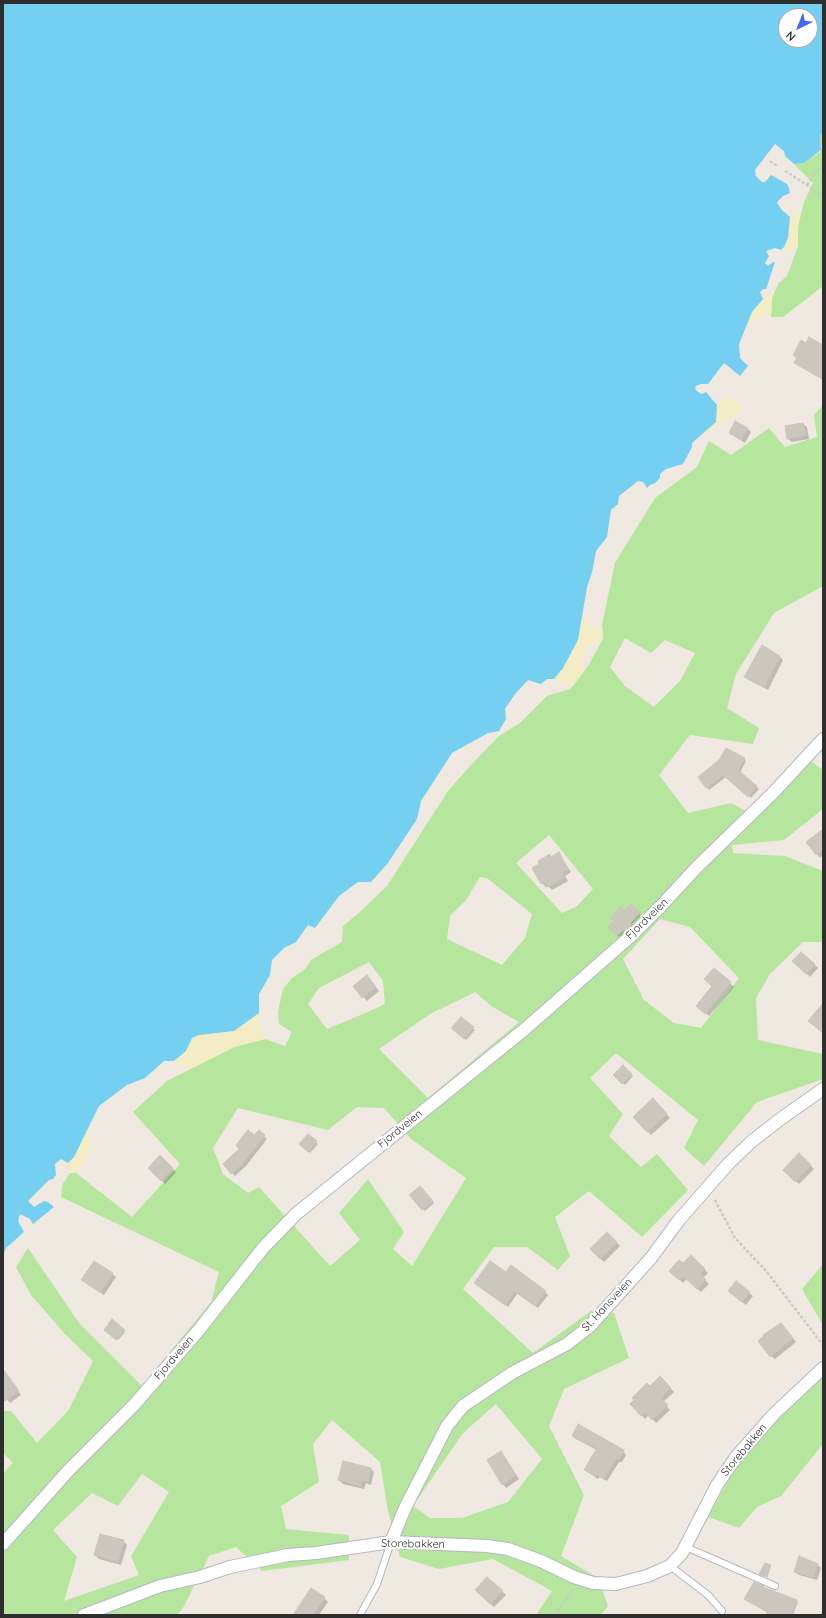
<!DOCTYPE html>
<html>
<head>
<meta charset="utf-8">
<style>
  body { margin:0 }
  #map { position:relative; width:826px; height:1618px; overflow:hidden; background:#efe9e1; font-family:Quicksand,sans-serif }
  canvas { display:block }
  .frame { position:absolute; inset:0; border:4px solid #2e2e2e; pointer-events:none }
  .north { position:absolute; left:778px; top:8px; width:40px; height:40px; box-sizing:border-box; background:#fff; border:1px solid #ababab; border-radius:50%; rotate:223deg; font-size:11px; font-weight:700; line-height:16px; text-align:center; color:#2e2e2e }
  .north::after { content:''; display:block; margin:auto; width:14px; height:18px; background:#4264fb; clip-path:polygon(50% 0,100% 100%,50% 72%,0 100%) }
</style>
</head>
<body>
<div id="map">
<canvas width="826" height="1618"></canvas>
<div class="frame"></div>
<div class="north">N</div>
</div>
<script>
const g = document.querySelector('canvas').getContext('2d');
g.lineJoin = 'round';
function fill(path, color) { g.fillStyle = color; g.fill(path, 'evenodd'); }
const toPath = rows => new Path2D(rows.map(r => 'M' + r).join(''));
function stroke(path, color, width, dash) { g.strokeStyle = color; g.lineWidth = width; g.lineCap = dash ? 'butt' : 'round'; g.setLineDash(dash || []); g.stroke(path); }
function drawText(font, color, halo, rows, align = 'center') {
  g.font = font + ' Quicksand,sans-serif'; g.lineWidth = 4; g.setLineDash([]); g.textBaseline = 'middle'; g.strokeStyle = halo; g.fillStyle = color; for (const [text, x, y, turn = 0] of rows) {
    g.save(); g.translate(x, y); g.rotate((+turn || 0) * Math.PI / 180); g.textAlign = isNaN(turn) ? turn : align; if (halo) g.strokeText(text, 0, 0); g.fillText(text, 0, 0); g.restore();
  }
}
const green = toPath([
  [823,133,823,286,783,317,771,317,772,298,779,283,787,276,798,246,798,226,804,202,813,183,794,164,804,163,820,152,822,147,820,142,820,136],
  [823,405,823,586,774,613,736,674,727,708,759,728,753,744,690,735,659,775,688,813,731,803,755,816,811,761,823,770,823,809,784,840,732,845,733,853,785,856,823,871,823,942,803,942,770,974,756,998,758,1040,823,1054,823,1079,757,1102,704,1166,684,1148,698,1120,616,1053,590,1078,623,1114,609,1136,641,1167,657,1154,688,1190,642,1237,589,1191,555,1217,570,1256,558,1270,527,1247,494,1247,463,1289,533,1353,591,1311,614,1313,629,1358,564,1389,549,1426,584,1495,561,1556,598,1578,608,1606,601,1615,536,1615,552,1591,493,1559,439,1569,400,1557,388,1511,380,1462,332,1420,313,1444,319,1482,281,1506,286,1529,349,1535,349,1560,262,1571,236,1547,209,1556,183,1608,177,1615,3,1615,3,1473,13,1463,3,1453,3,1411,11,1411,37,1443,68,1411,93,1361,64,1333,31,1295,16,1267,28,1248,79,1323,142,1386,211,1302,219,1272,61,1197,62,1185,70,1173,76,1173,132,1217,180,1164,133,1112,167,1081,234,1047,265,1039,285,1046,292,1032,279,1024,278,1012,283,989,292,978,305,969,311,960,342,942,343,926,360,912,387,886,448,791,470,766,499,736,520,723,547,696,570,689,588,666,603,639,602,625,615,563,655,498,697,467,709,441,731,455,769,428,785,447,817,437,814,415],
  [625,638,651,653,665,640,695,653,680,681,654,707,625,686,610,667],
  [549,835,593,889,576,907,562,913,516,863],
  [480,877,487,878,532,914,525,938,502,965,447,939,450,916,466,900],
  [660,919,690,927,739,978,701,1028,674,1023,644,1000,623,959],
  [369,962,383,981,385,1004,363,1014,327,1029,308,1004,319,988],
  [475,992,491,1006,519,1022,428,1098,379,1049,430,1014],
  [357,1107,384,1108,411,1139,466,1178,412,1266,393,1249,404,1232,368,1179,339,1213,360,1240,330,1266,259,1187,248,1193,223,1174,213,1148,238,1108,328,1130],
  [496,1404,542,1459,508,1502,462,1518,430,1518,413,1506,463,1433],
  [142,1474,169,1492,131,1556,139,1575,64,1601,77,1557,53,1530,92,1493,118,1506],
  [823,1264,823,1325,802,1289],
  [823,1377,823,1444,781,1496,757,1507,739,1528,708,1517,740,1459,781,1412]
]);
const sand = toPath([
  [792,213,801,214,798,226,798,246,791,250,781,250,784,247,788,238,790,218,788,216],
  [774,293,772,298,771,317,760,317,745,329,752,312,761,303,763,299,761,296,765,297],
  [727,395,743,406,738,414,721,423,708,433,704,432,713,425,717,414,717,405,723,401],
  [583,613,590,627,593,629,602,625,603,639,588,647,581,662,585,670,573,686,554,679,563,668,578,640],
  [259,1013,259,1023,265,1039,234,1047,191,1069,174,1061,186,1051,192,1038,199,1035,234,1031],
  [89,1125,90,1152,76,1173,70,1173,68,1163,74,1157]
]);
const water = toPath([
  [3,3,823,3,823,133,820,136,821,150,804,163,794,164,785,156,784,151,775,144,755,170,756,176,762,182,765,182,771,175,787,184,789,188,790,193,783,196,778,201,777,203,782,210,790,217,788,238,784,247,781,250,775,248,766,251,769,256,765,263,768,266,773,262,775,262,766,289,763,289,760,292,763,299,752,312,739,344,740,358,748,366,740,376,724,363,708,384,701,384,696,386,695,389,698,392,702,394,706,392,717,405,716,422,692,443,692,447,683,464,666,469,660,474,660,478,655,483,650,485,647,488,643,482,638,481,619,496,618,504,611,510,607,537,596,551,592,572,587,587,578,640,563,668,554,679,547,679,541,684,528,680,515,694,505,709,506,719,499,731,488,733,452,753,421,801,417,819,388,863,371,882,358,882,339,896,315,928,308,925,296,942,284,948,272,960,270,975,259,994,259,1013,234,1031,199,1035,192,1038,186,1051,174,1061,164,1061,145,1078,127,1085,99,1106,74,1157,68,1163,61,1159,55,1164,56,1175,53,1179,49,1180,28,1201,34,1207,44,1201,48,1202,54,1207,33,1224,30,1219,20,1214,18,1221,24,1232,6,1248,3,1256],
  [786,16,810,16,810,40,786,40]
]);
const shadow = toPath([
  [806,344,823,347,823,380,799,366,796,363],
  [803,424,807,427,809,439,792,442,788,439,786,427],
  [747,428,751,432,745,443,730,433],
  [779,656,783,660,768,690,749,680,746,677],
  [744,759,746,761,740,773,759,789,751,798,726,777,709,790,699,777],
  [823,830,823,855,820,858,807,842],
  [559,854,571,872,565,876,568,881,552,890,548,886,546,887,542,883,540,864],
  [631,905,641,915,631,925,632,927,627,932,625,931,619,937,609,927,615,921,621,908,624,912],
  [802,953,818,968,810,977,794,961],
  [714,970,734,987,709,1016,701,1009,714,986],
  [370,980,379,991,367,1001,354,986],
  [461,1018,475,1030,466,1040,453,1028],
  [623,1066,633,1076,625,1085,615,1075],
  [653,1100,670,1118,651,1135,634,1117],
  [259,1131,267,1139,246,1166,235,1176,224,1164],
  [308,1135,318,1144,310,1153,301,1144],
  [799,1154,814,1169,799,1184,784,1170],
  [160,1157,176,1172,165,1184,149,1168],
  [420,1187,434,1203,425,1211,411,1195],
  [607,1233,620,1246,604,1262,591,1249],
  [691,1257,708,1273,703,1278,709,1284,701,1292,687,1279,683,1283,670,1271,683,1265],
  [506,1273,545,1292,548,1295,538,1308,518,1293,508,1307,475,1283],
  [112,1274,116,1277,104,1295,86,1283],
  [736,1282,753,1296,746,1305,732,1294],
  [113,1321,125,1332,118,1340,105,1330],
  [785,1328,796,1342,775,1359,771,1356],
  [660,1377,674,1392,663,1402,670,1410,656,1423,649,1415,645,1419,631,1404],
  [13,1383,21,1395,10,1403,3,1395,3,1384],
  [573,1436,623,1451,626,1455,622,1462,619,1462,607,1481,600,1477,598,1479,585,1470,597,1450,576,1439],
  [501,1452,519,1479,506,1488,503,1484],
  [371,1469,374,1472,371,1485,366,1483,364,1489,343,1484,339,1480],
  [123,1541,127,1545,121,1565,99,1559,95,1555],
  [817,1564,821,1568,817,1580,799,1575,795,1572],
  [487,1578,506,1595,494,1607,476,1590],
  [763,1587,797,1601,798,1602,793,1615,767,1615,768,1612,747,1600],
  [324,1598,328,1602,319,1615,298,1615]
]);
const building = toPath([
  [809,337,823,345,823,379,794,363,797,358,793,355,801,340,806,343,809,337],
  [735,421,748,428,741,440,729,433,735,421],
  [803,423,806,435,787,439,785,426,803,423],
  [762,645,780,656,764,687,744,677,762,645],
  [726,748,745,758,738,770,757,786,748,797,723,775,706,788,698,777,719,760,726,748],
  [823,829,823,850,816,855,806,842,823,829],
  [559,852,568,869,562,872,565,877,548,887,545,882,541,884,532,868,539,864,538,861,550,854,551,857,559,852],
  [631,904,640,913,630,923,631,926,625,931,623,930,617,936,608,927,614,921,610,918,621,907,623,911,631,904],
  [801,952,815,964,806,974,792,961,801,952],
  [714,968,731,982,705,1014,696,1006,712,986,704,979,714,968],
  [367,975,376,987,362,998,353,986,367,975],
  [823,1003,823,1033,808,1021,823,1003],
  [461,1017,474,1027,464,1039,451,1028,461,1017],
  [623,1065,632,1074,622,1084,613,1075,623,1065],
  [653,1098,667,1114,647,1132,633,1117,653,1098],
  [248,1130,254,1135,259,1130,265,1135,243,1163,231,1174,223,1164,239,1149,236,1145,248,1130],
  [308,1134,317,1141,308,1152,299,1144,308,1134],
  [799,1153,811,1165,795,1182,783,1170,799,1153],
  [160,1155,173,1168,161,1181,148,1168,160,1155],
  [420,1186,433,1201,422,1210,409,1195,420,1186],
  [607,1232,617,1242,600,1259,590,1249,607,1232],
  [691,1255,705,1269,700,1274,706,1280,697,1289,683,1276,679,1280,669,1271,679,1260,683,1263,691,1255],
  [94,1261,113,1273,100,1292,81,1280,94,1261],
  [490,1261,506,1272,511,1265,546,1291,535,1306,514,1291,505,1305,474,1283,490,1261],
  [736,1281,750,1292,742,1302,728,1291,736,1281],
  [112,1319,125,1330,116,1340,104,1330,112,1319],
  [781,1323,793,1338,770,1357,758,1341,764,1336,763,1335,781,1323],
  [3,1369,19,1391,3,1402,3,1369],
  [660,1376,671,1388,660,1398,668,1405,652,1420,645,1412,641,1416,630,1404,634,1400,632,1398,647,1383,650,1386,660,1376],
  [578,1424,624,1450,619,1459,616,1458,604,1479,596,1474,595,1476,584,1470,597,1448,572,1436,578,1424],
  [501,1451,516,1475,502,1485,487,1460,501,1451],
  [343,1461,371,1468,368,1482,362,1480,361,1486,338,1480,343,1461],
  [100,1534,124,1540,118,1562,94,1555,100,1534],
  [799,1556,818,1564,813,1577,794,1572,799,1556],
  [765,1563,771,1565,767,1577,759,1574,765,1563],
  [487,1577,503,1591,490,1604,475,1590,487,1577],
  [754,1582,764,1586,763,1587,797,1600,792,1615,766,1615,767,1612,744,1599,754,1582],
  [311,1588,325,1597,313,1615,293,1615,311,1588]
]);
const path = toPath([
  [770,161,777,166],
  [785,171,807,185,823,197],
  [807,185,818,169,823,166],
  [715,1200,735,1238,767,1272,823,1345],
  [554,1615,573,1591],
  [822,1615,823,1612]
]);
const service = toPath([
  [686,1547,775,1586],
  [670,1566,708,1595,722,1611],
  [360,1615,377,1584,391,1542]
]);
const minor = toPath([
  [391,1542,405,1508,447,1426,463,1406,512,1373,567,1344,590,1326,651,1258,679,1220,728,1164,751,1142,779,1120,823,1089],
  [3,1544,68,1471,134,1405,198,1331,263,1248,296,1214,525,1029,632,935,661,906,696,868,773,793,823,739],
  [84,1615,160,1586,200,1577,230,1567,288,1555,316,1553,391,1542,487,1546,508,1549,541,1561,574,1577,593,1583,616,1584,647,1576,670,1566,682,1553,717,1485,736,1457,774,1414,823,1368]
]);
const streetNames = [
  ["Fjordveien",647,919,-44],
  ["Fjordveien",400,1129,-39],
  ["St. Hansveien",607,1305,-47],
  ["Fjordveien",174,1358,-49],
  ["Storebakken",744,1450,-50],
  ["Storebakken",413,1544,1]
];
fill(green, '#b6e59e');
fill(sand, '#f3ecc5');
fill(water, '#75cff0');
fill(shadow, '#0003');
fill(building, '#cbc7bf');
stroke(building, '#cbc5ba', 1);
stroke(service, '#b4b7c1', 8);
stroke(minor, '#b4b7c1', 14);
stroke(path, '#c9c9c9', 2.5, [3, 2]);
stroke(service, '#fff', 6);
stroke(minor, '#fff', 12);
drawText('11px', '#2e2e2e', '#fff', streetNames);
</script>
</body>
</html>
